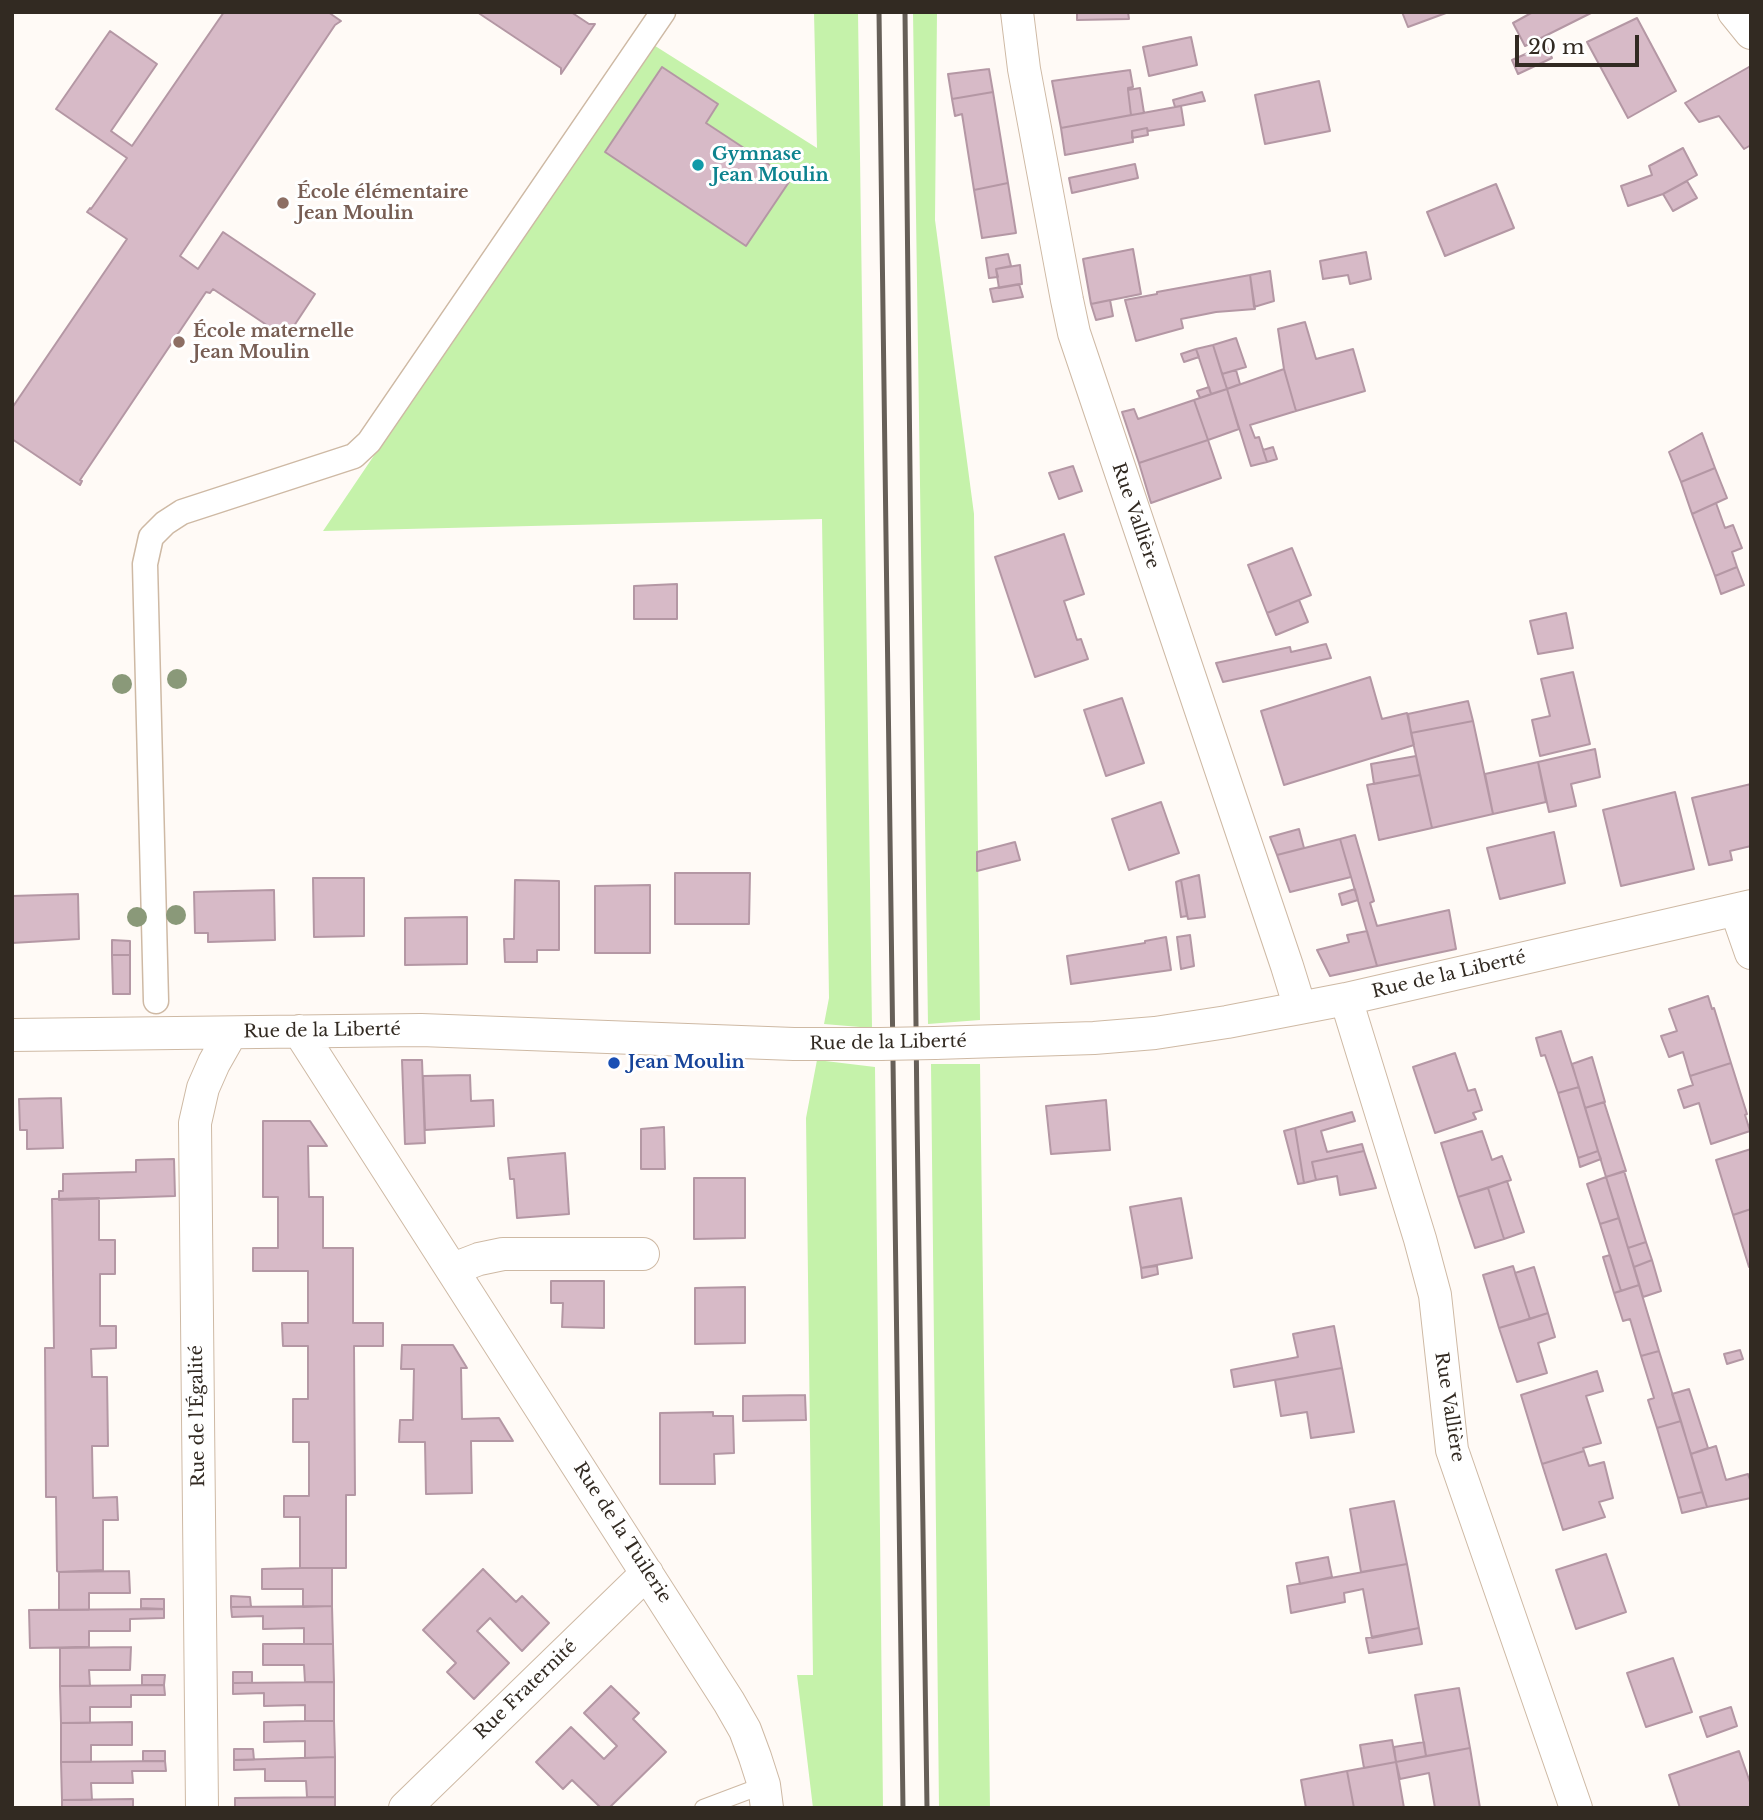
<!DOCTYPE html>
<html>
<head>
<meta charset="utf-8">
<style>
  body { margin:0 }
  #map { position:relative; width:1763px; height:1820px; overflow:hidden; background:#fffaf6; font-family:"Libre Baskerville",serif }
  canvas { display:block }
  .frame { position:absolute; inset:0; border:14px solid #322a22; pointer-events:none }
  .scale { position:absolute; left:1515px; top:35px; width:124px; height:32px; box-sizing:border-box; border:4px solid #322a22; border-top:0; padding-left:9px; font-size:21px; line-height:24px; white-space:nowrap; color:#322a22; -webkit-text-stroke:5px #fff; paint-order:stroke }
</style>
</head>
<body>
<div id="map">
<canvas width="1763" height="1820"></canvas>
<div class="frame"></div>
<div class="scale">20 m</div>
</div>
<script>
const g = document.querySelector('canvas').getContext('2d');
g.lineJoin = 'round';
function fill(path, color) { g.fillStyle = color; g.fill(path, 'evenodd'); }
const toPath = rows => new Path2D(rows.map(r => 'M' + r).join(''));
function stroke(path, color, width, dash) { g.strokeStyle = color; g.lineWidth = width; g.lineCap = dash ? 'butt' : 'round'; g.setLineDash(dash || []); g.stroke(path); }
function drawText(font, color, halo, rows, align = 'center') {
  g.font = font + ' "Libre Baskerville",serif'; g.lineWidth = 6; g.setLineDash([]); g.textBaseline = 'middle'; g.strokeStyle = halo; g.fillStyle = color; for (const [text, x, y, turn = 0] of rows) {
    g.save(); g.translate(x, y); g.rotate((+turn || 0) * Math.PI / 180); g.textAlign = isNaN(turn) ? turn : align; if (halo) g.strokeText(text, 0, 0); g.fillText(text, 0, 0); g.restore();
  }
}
const green = toPath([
  [814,12,858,12,872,1028,824,1024,829,998,822,519,323,531,652,44,817,148],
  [913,12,937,12,935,220,974,514,980,1020,928,1024],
  [817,1060,875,1067,883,1808,813,1808,797,1675,813,1675,806,1118],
  [931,1064,980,1064,990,1808,939,1808]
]);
const building = toPath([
  [224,12,328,12,341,21,335,25,180,256,198,269,223,232,315,294,286,338,213,289,210,293,206,292,80,480,82,481,80,485,12,439,12,408,127,239,87,212,90,208,91,209,127,158,56,109,110,31,157,64,111,131,132,146,224,12],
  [477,12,571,12,589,24,595,24,561,74,561,68,477,12],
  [1077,12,1128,12,1129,19,1077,20,1077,12],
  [1402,12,1446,12,1446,13,1408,27,1402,12],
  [1533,12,1593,12,1525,46,1513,23,1533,12],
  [1637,18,1676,91,1628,118,1587,42,1637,18],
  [1191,37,1197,65,1149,76,1143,47,1191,37],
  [1546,45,1552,58,1518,74,1512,60,1546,45],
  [662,67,718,104,706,123,791,179,746,246,605,152,662,67],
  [1749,67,1751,69,1751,145,1744,149,1719,116,1699,122,1685,103,1749,67],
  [989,69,993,92,952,99,948,74,989,69],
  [1130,70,1133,87,1128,88,1128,90,1131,115,1061,128,1052,81,1130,70],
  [1319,81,1330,131,1265,144,1255,95,1319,81],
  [1140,88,1144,113,1131,115,1128,90,1140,88],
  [993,92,1008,183,974,190,962,114,955,116,952,99,993,92],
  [1202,92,1205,101,1175,107,1173,100,1202,92],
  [1181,106,1184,125,1148,131,1147,128,1132,131,1133,142,1065,155,1061,128,1181,106],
  [1147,128,1148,135,1132,138,1132,131,1147,128],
  [1683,148,1697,175,1663,194,1628,206,1621,186,1652,175,1649,166,1683,148],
  [1135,164,1138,178,1072,193,1069,178,1135,164],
  [1687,181,1697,198,1673,211,1663,194,1687,181],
  [1008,183,1016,233,982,238,974,190,1008,183],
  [1496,184,1514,228,1445,256,1427,212,1496,184],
  [1133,249,1141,294,1091,304,1083,259,1133,249],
  [1366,252,1371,279,1350,284,1348,275,1323,279,1320,261,1366,252],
  [1008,254,1011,266,996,269,998,277,989,278,986,258,1008,254],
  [1020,265,1022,284,999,288,996,269,1020,265],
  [1270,271,1274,301,1254,307,1250,275,1270,271],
  [1250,275,1255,309,1216,312,1181,319,1183,328,1136,341,1125,300,1157,294,1157,292,1250,275],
  [1019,284,1023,297,993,302,990,289,1019,284],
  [1110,300,1113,316,1096,320,1091,304,1110,300],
  [1305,322,1316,359,1353,349,1365,391,1296,411,1284,369,1278,329,1305,322],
  [1236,338,1246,367,1222,374,1213,345,1236,338],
  [1213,345,1227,389,1211,394,1196,349,1213,345],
  [1196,349,1199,357,1184,362,1181,354,1196,349],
  [1284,369,1296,411,1250,425,1255,438,1259,437,1267,462,1251,466,1227,389,1284,369],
  [1236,370,1240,384,1227,389,1222,374,1236,370],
  [1209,387,1211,394,1200,398,1197,391,1209,387],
  [1227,389,1239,429,1208,440,1194,400,1227,389],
  [1194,400,1208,440,1139,463,1122,412,1134,409,1138,419,1194,400],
  [1702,433,1715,468,1681,482,1669,452,1702,433],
  [1208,440,1221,478,1151,503,1139,463,1208,440],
  [1273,447,1277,459,1267,462,1263,450,1273,447],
  [1073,466,1082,491,1059,499,1049,473,1073,466],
  [1715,468,1727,498,1692,514,1681,482,1715,468],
  [1716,503,1725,528,1733,525,1742,548,1732,552,1737,567,1715,576,1692,514,1716,503],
  [1064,534,1084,594,1064,601,1077,640,1081,639,1088,659,1035,677,995,557,1064,534],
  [1292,548,1311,595,1267,613,1248,565,1292,548],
  [1737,567,1744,585,1721,594,1715,576,1737,567],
  [677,584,677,619,634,619,634,586,677,584],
  [1299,600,1308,622,1276,635,1267,613,1299,600],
  [1566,613,1573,648,1538,654,1530,621,1566,613],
  [1326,644,1331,658,1223,682,1216,663,1290,647,1291,652,1326,644],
  [1573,672,1590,744,1540,756,1532,720,1550,716,1541,679,1573,672],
  [1370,677,1382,719,1407,713,1414,745,1284,785,1261,711,1370,677],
  [1122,698,1144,763,1106,776,1084,710,1122,698],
  [1468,701,1473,721,1411,733,1408,714,1468,701],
  [1473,721,1493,814,1432,828,1411,733,1473,721],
  [1595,749,1600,777,1571,784,1576,806,1549,812,1538,762,1595,749],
  [1416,756,1420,775,1374,784,1371,764,1416,756],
  [1538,762,1546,802,1493,814,1485,774,1538,762],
  [1420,775,1432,828,1379,840,1367,785,1420,775],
  [1751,784,1751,846,1730,851,1732,860,1709,865,1692,798,1751,784],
  [1675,792,1694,869,1621,886,1603,810,1675,792],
  [1161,802,1179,853,1129,870,1112,819,1161,802],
  [1299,829,1304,848,1277,855,1270,837,1299,829],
  [1554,832,1565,883,1500,899,1487,848,1554,832],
  [1355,835,1374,901,1370,903,1377,926,1449,910,1456,949,1377,966,1340,839,1355,835],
  [1340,839,1351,877,1290,892,1277,855,1340,839],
  [1015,842,1020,860,977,871,977,852,1015,842],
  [675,873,750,873,749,924,675,924,675,873],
  [1199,875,1205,917,1188,919,1181,880,1199,875],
  [313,878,364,878,364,936,314,937,313,878],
  [515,880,559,881,559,950,537,950,537,962,505,962,504,939,514,939,515,880],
  [1181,880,1187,916,1181,917,1176,882,1181,880],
  [650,885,650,953,595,953,595,886,650,885],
  [1355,889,1358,900,1342,905,1339,894,1355,889],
  [274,890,275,940,208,942,208,933,195,933,194,892,274,890],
  [78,894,79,939,12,943,12,896,78,894],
  [467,917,467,964,405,965,405,918,467,917],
  [1367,931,1377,966,1330,976,1317,950,1349,942,1347,935,1367,931],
  [1190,935,1194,966,1181,969,1177,937,1190,935],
  [1166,937,1171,970,1071,984,1067,956,1145,943,1145,941,1166,937],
  [112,940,130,941,130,955,112,955,112,940],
  [112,955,130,955,130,994,113,994,112,955],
  [1708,996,1712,1009,1714,1008,1731,1063,1690,1076,1683,1052,1669,1057,1661,1036,1677,1031,1669,1009,1708,996],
  [1561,1031,1579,1087,1558,1093,1545,1055,1541,1056,1536,1038,1561,1031],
  [1455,1053,1468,1091,1475,1089,1482,1110,1473,1113,1476,1119,1435,1133,1413,1067,1455,1053],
  [1592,1057,1605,1102,1585,1108,1572,1064,1592,1057],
  [402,1060,422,1060,425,1143,405,1144,402,1060],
  [1731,1063,1747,1114,1745,1115,1750,1131,1711,1144,1699,1103,1684,1108,1678,1090,1693,1085,1690,1076,1731,1063],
  [470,1075,471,1101,493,1100,494,1126,425,1130,423,1076,470,1075],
  [1579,1087,1598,1151,1578,1158,1558,1093,1579,1087],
  [61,1098,63,1148,27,1149,27,1130,20,1130,19,1099,61,1098],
  [1106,1100,1110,1150,1051,1154,1046,1106,1106,1100],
  [1604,1102,1626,1171,1606,1177,1585,1108,1604,1102],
  [1352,1112,1355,1121,1321,1131,1327,1152,1362,1144,1364,1151,1312,1162,1316,1180,1304,1183,1295,1128,1352,1112],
  [263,1121,310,1121,327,1146,308,1146,309,1197,323,1197,323,1248,353,1248,353,1323,383,1323,383,1346,354,1346,355,1495,346,1495,346,1568,300,1568,300,1517,284,1517,284,1496,309,1496,309,1442,293,1442,293,1399,308,1399,308,1346,283,1346,282,1323,308,1323,308,1271,253,1271,253,1248,278,1248,278,1197,263,1197,263,1121],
  [664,1127,665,1169,641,1169,641,1129,664,1127],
  [1295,1128,1304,1183,1298,1184,1284,1131,1295,1128],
  [1482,1131,1492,1160,1502,1156,1511,1180,1458,1197,1441,1143,1482,1131],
  [1751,1149,1751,1209,1733,1215,1716,1160,1751,1149],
  [1364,1151,1376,1188,1340,1195,1337,1176,1316,1180,1312,1162,1364,1151],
  [1598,1151,1601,1159,1580,1167,1578,1158,1598,1151],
  [565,1153,569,1214,517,1218,514,1179,510,1179,508,1158,565,1153],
  [174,1159,175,1196,59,1200,59,1191,63,1191,63,1174,136,1172,136,1160,174,1159],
  [1624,1171,1646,1242,1628,1248,1606,1177,1624,1171],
  [1606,1177,1619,1218,1600,1224,1587,1184,1606,1177],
  [694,1178,745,1178,745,1238,694,1239,694,1178],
  [1507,1181,1524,1232,1504,1239,1488,1188,1507,1181],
  [1488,1188,1504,1239,1475,1248,1458,1197,1488,1188],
  [99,1198,99,1240,115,1240,115,1274,100,1274,100,1326,116,1326,116,1348,91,1349,92,1377,107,1377,108,1446,92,1446,93,1498,117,1497,118,1520,103,1520,103,1570,59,1572,57,1571,56,1497,46,1497,45,1348,54,1348,52,1199,99,1198],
  [1181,1198,1192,1258,1141,1268,1130,1207,1181,1198],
  [1751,1209,1751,1267,1749,1267,1733,1215,1751,1209],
  [1619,1218,1639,1285,1621,1291,1600,1224,1619,1218],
  [1646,1242,1652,1260,1634,1267,1628,1248,1646,1242],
  [1610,1255,1621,1291,1614,1293,1603,1257,1610,1255],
  [1652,1260,1661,1291,1643,1297,1634,1267,1652,1260],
  [1157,1266,1158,1274,1142,1278,1141,1268,1157,1266],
  [1513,1266,1530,1319,1499,1328,1483,1275,1513,1266],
  [1534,1267,1548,1313,1530,1319,1515,1273,1534,1267],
  [551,1281,604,1281,604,1328,562,1327,563,1303,551,1303,551,1281],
  [1639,1285,1659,1351,1641,1356,1630,1319,1623,1321,1614,1293,1639,1285],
  [745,1287,745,1343,695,1344,695,1288,745,1287],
  [1548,1313,1555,1337,1538,1343,1547,1373,1517,1382,1499,1328,1548,1313],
  [1334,1326,1342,1368,1234,1387,1231,1370,1298,1357,1293,1334,1334,1326],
  [402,1345,453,1345,467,1368,461,1368,462,1419,499,1418,513,1441,471,1441,472,1493,426,1494,425,1442,399,1442,400,1420,413,1420,414,1369,401,1369,402,1345],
  [1740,1350,1743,1359,1727,1364,1724,1354,1740,1350],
  [1659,1351,1681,1421,1657,1428,1648,1400,1654,1398,1641,1356,1659,1351],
  [1342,1368,1354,1432,1311,1438,1307,1412,1281,1416,1275,1380,1342,1368],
  [1597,1371,1603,1391,1586,1396,1601,1443,1583,1448,1584,1451,1542,1464,1521,1395,1597,1371],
  [1689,1389,1708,1448,1691,1454,1672,1394,1689,1389],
  [805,1395,806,1420,743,1421,743,1396,805,1395],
  [713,1412,713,1416,733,1416,734,1453,714,1454,715,1484,660,1484,660,1413,713,1412],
  [1681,1421,1702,1492,1678,1498,1657,1428,1681,1421],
  [1716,1446,1726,1480,1748,1474,1751,1483,1751,1498,1707,1507,1691,1454,1716,1446],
  [1584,1451,1589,1466,1604,1462,1613,1498,1599,1502,1605,1517,1563,1530,1542,1464,1584,1451],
  [1702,1492,1707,1507,1682,1513,1678,1498,1702,1492],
  [1394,1501,1407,1564,1361,1572,1350,1509,1394,1501],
  [1606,1554,1626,1612,1576,1629,1556,1570,1606,1554],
  [1328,1557,1332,1577,1300,1584,1296,1563,1328,1557],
  [1407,1564,1419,1628,1372,1638,1363,1589,1344,1593,1345,1602,1291,1613,1287,1586,1407,1564],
  [300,1568,332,1568,332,1606,303,1607,303,1589,262,1589,262,1569,300,1568],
  [483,1569,516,1602,522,1596,549,1623,522,1651,490,1618,477,1631,509,1663,474,1699,447,1672,456,1663,423,1630,483,1569],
  [129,1571,130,1593,89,1593,89,1610,59,1610,59,1572,129,1571],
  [231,1596,250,1597,251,1607,231,1607,231,1596],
  [141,1599,164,1599,164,1609,141,1608,141,1599],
  [332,1606,333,1644,304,1644,304,1628,263,1629,263,1616,232,1617,231,1607,332,1606],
  [164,1609,164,1618,130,1619,130,1631,89,1631,89,1647,30,1648,29,1610,164,1609],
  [1419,1628,1422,1644,1369,1653,1366,1638,1419,1628],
  [263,1644,333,1644,334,1682,305,1682,304,1665,263,1665,263,1644],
  [131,1647,130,1670,89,1670,90,1686,60,1686,60,1648,131,1647],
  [1673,1658,1692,1712,1646,1727,1627,1673,1673,1658],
  [233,1672,252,1672,252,1683,233,1683,233,1672],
  [142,1675,165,1675,164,1685,142,1685,142,1675],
  [334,1682,334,1721,305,1721,305,1705,264,1706,264,1693,233,1694,233,1683,334,1682],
  [164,1685,165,1695,131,1695,131,1707,90,1707,90,1723,61,1723,60,1686,164,1685],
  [611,1686,639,1713,633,1719,666,1752,609,1808,601,1808,572,1780,563,1789,536,1762,571,1727,604,1759,617,1746,584,1713,611,1686],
  [1459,1688,1470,1748,1426,1756,1415,1695,1459,1688],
  [1731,1707,1737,1726,1707,1737,1700,1717,1731,1707],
  [305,1721,334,1721,335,1757,305,1758,305,1741,264,1742,264,1722,305,1721],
  [132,1722,132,1745,91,1745,91,1762,61,1762,61,1723,132,1722],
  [1392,1740,1396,1762,1364,1768,1360,1745,1392,1740],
  [1424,1742,1426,1756,1396,1762,1394,1747,1424,1742],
  [1470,1748,1480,1808,1435,1808,1429,1773,1400,1779,1396,1762,1470,1748],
  [234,1749,253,1749,254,1760,234,1760,234,1749],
  [143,1751,165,1751,165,1761,143,1761,143,1751],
  [1739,1751,1751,1785,1751,1808,1680,1808,1669,1775,1739,1751],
  [335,1757,335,1797,307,1797,306,1781,265,1781,265,1769,234,1770,234,1760,335,1757],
  [165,1761,166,1771,132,1771,133,1783,91,1783,92,1800,62,1800,61,1762,165,1761],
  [1396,1762,1404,1808,1354,1808,1347,1771,1396,1762],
  [1347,1771,1354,1808,1306,1808,1301,1780,1347,1771],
  [335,1797,335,1808,235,1808,235,1798,335,1797],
  [133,1799,133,1808,62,1808,62,1800,133,1799]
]);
const service = toPath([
  [703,1808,764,1785]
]);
const pedestrian = toPath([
  [156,1001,145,564,151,537,165,523,182,512,354,456,369,442,663,12]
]);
const minor = toPath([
  [1017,12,1024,69,1067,300,1074,333,1287,966,1300,1008],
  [1734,12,1751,33],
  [1736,910,1751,953],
  [1346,999,1420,1239,1435,1295,1452,1450,1576,1808],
  [299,1031,729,1702,745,1730,755,1757,764,1785,767,1808],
  [12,1035,421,1030,794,1044,880,1044],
  [935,1043,1094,1038,1155,1033,1227,1022,1346,999,1751,906],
  [453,1269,479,1259,503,1254,643,1254],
  [202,1808,195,1123,203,1088,214,1063,231,1033],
  [405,1808,647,1573]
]);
const rail = toPath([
  [879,12,903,1808],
  [905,12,917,1115,927,1808]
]);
const minorBridge = toPath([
  [880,1044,935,1043]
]);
const trees = [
  [177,679],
  [122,684],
  [176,915],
  [137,917]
];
const markers = [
  [698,165,7,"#0f9aa8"],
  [283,203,7,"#8d6e63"],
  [179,342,7,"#8d6e63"],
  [614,1063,7,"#1a4fb4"]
];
const cultureNames = [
  ["Gymnase",712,155],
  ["Jean Moulin",712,176]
];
const educationNames = [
  ["École élémentaire",297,193],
  ["Jean Moulin",297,214],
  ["École maternelle",193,332],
  ["Jean Moulin",193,353]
];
const streetNames = [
  ["Rue Vallière",1135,516,71],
  ["Rue de la Liberté",1449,975,-13],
  ["Rue de la Liberté",322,1031,-1],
  ["Rue de la Liberté",888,1043,-1],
  ["Rue Vallière",1449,1407,81],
  ["Rue de l'Égalité",198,1416,-91],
  ["Rue de la Tuilerie",622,1533,57],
  ["Rue Fraternité",526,1690,-44]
];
const transitNames = [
  ["Jean Moulin",628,1063]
];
fill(green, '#c5f2aa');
fill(building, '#d7bac7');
stroke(building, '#b497a4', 2);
stroke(service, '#ceb9a4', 18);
stroke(pedestrian, '#ceb9a4', 27);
stroke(minor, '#ceb9a4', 34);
stroke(service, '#fff', 16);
stroke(pedestrian, '#fff', 24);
stroke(minor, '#fff', 32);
stroke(rail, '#665f58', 5);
stroke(minorBridge, '#ceb9a4', 34, []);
stroke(minorBridge, '#fff', 32);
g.fillStyle = '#8a9979';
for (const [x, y] of trees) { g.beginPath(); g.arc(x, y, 10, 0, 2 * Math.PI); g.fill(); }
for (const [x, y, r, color] of markers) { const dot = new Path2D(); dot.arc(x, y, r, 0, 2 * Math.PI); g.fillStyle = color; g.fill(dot); stroke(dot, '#fff', 2.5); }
drawText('bold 18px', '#0d838f', '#fff', cultureNames, 'left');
drawText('bold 18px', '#785e54', '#fff', educationNames, 'left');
drawText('18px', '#322a22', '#fff', streetNames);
drawText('bold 18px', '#164399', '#fff', transitNames, 'left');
</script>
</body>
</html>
